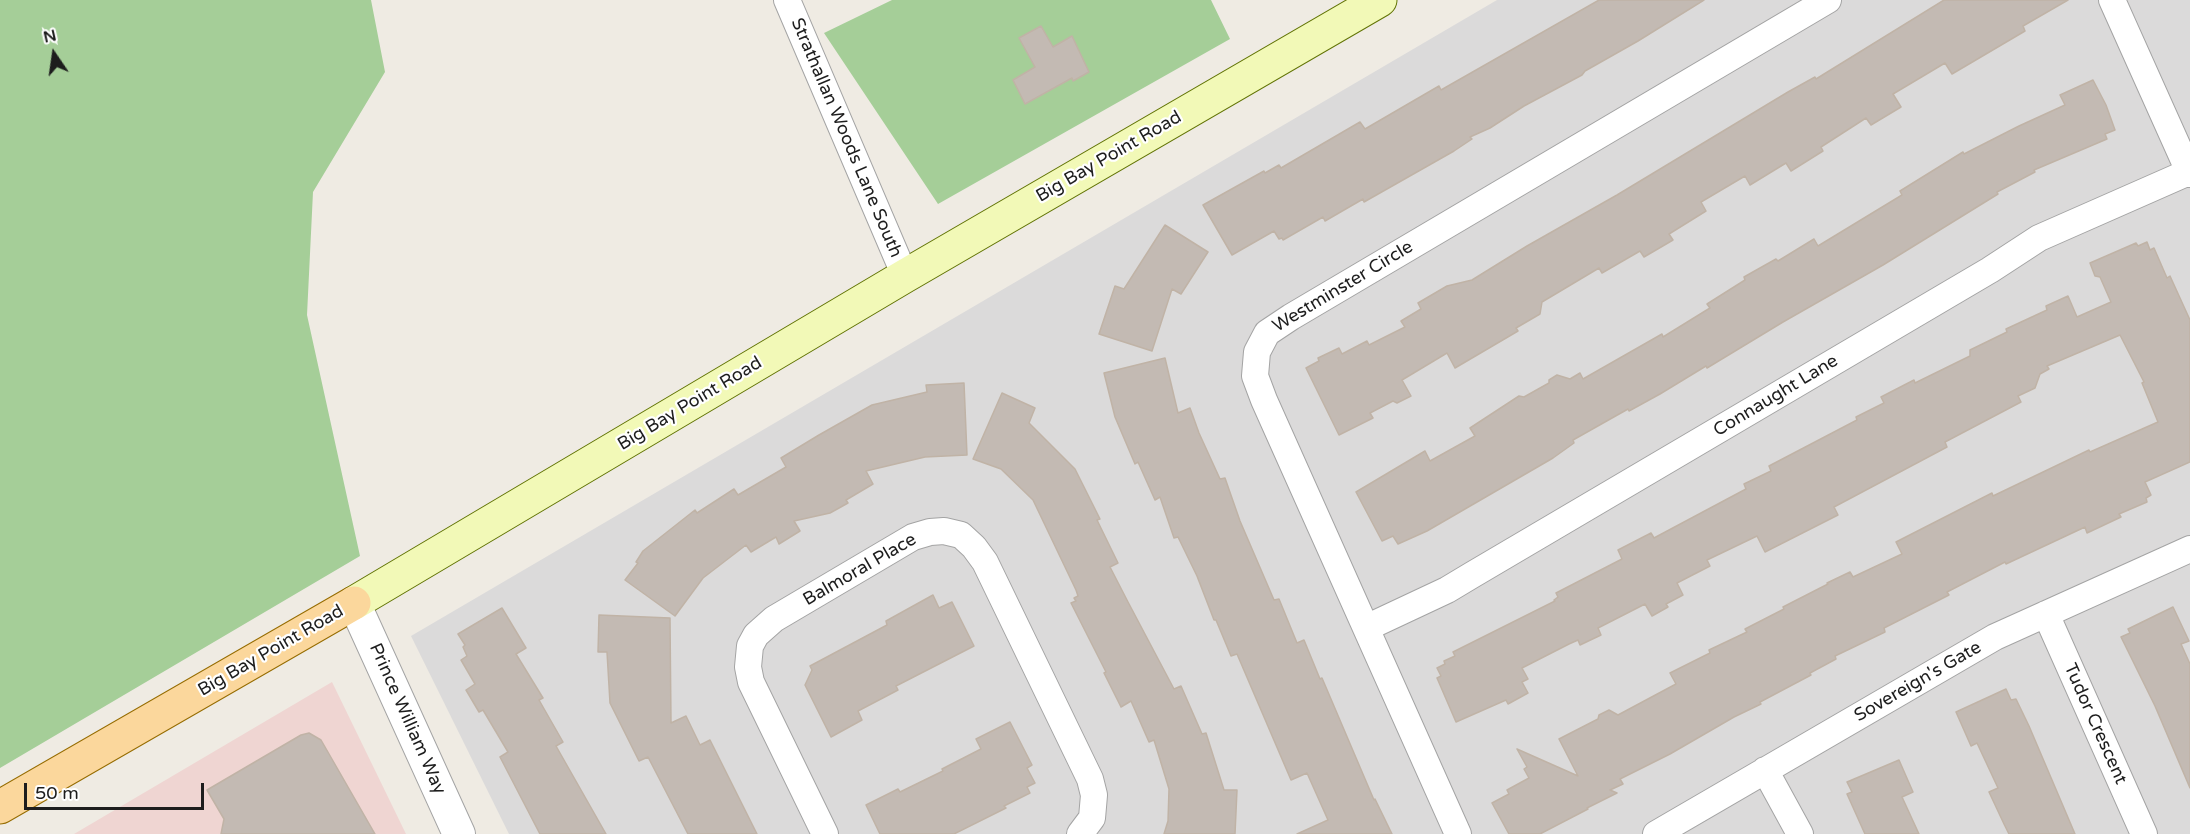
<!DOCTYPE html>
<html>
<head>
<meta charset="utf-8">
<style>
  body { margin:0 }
  #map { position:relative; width:2190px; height:834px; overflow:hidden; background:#efebe3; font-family:"Varela Round",sans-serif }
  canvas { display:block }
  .north { position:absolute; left:24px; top:24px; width:60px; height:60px; -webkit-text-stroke:4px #fff; paint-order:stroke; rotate:347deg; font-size:16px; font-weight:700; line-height:24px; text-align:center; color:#1d1d1d }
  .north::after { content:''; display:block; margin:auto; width:21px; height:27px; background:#1d1d1d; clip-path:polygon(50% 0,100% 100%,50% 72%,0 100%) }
  .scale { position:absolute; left:24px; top:783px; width:180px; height:27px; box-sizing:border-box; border:3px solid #1d1d1d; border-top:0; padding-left:8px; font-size:18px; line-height:21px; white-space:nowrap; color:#1d1d1d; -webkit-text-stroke:4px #fff; paint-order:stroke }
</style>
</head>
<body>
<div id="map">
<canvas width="2190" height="834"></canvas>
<div class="north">N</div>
<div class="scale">50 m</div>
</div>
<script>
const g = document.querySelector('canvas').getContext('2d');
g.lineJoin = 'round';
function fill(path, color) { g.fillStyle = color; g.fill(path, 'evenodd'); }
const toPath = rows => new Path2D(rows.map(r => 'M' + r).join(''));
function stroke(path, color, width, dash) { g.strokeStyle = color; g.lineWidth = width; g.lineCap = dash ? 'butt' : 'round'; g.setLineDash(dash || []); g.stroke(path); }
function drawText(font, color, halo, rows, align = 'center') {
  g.font = font + ' "Varela Round",sans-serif'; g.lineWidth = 4.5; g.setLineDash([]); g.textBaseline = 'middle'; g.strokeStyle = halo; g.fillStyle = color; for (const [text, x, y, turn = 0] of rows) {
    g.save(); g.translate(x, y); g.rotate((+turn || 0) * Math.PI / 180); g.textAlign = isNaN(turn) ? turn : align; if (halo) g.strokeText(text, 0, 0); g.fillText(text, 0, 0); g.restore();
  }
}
const residential = toPath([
  [1497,0,2190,0,2190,834,509,834,411,636]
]);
const commercial = toPath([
  [332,682,406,834,74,834]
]);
const forest = toPath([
  [0,0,371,0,385,72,313,192,307,315,360,556,0,768],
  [892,0,1211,0,1230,39,938,204,824,33]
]);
const building = toPath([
  [1599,0,1704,0,1638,41,1585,71,1582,75,1524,106,1490,128,1470,137,1472,139,1454,151,1364,202,1363,199,1325,221,1323,217,1283,240,1282,238,1279,239,1274,231,1232,255,1203,205,1264,171,1265,173,1279,165,1281,168,1360,122,1365,129,1439,86,1441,90,1599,0],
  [1944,0,2068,0,2023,26,2025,31,1952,74,1945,63,1893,94,1901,107,1871,125,1866,118,1821,147,1823,151,1791,171,1786,163,1750,185,1745,176,1701,202,1706,211,1669,234,1673,240,1644,257,1640,251,1602,273,1599,268,1542,302,1540,314,1516,328,1518,331,1455,368,1447,353,1402,380,1411,396,1397,403,1393,401,1370,413,1373,418,1339,435,1306,368,1319,361,1318,358,1339,348,1342,354,1367,341,1369,345,1405,327,1401,321,1421,309,1418,303,1447,286,1472,280,1527,246,1617,195,1788,92,1815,77,1816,79,1944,0],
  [1041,26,1053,47,1072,36,1089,72,1073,81,1072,78,1025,104,1013,80,1035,67,1019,38,1041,26],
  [2093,80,2106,105,2115,130,2105,134,2107,139,2034,170,2035,172,1997,192,1998,194,1883,265,1783,322,1707,368,1706,366,1660,394,1629,411,1628,409,1573,440,1574,443,1553,458,1427,531,1398,544,1393,536,1382,541,1356,492,1425,451,1430,461,1475,436,1470,428,1519,396,1524,397,1549,383,1549,380,1557,375,1570,379,1580,373,1583,379,1662,334,1663,337,1710,308,1707,304,1745,280,1744,277,1776,259,1778,261,1814,239,1818,246,1902,195,1900,191,1963,152,1964,154,2019,126,2065,105,2060,95,2093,80],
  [1165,225,1208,252,1181,294,1172,289,1152,351,1099,334,1115,286,1124,289,1165,225],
  [2147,242,2150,250,2154,248,2167,278,2170,276,2190,320,2190,462,2145,482,2151,495,2146,498,2147,502,2119,514,2121,517,2087,533,2085,527,2006,564,2005,562,1947,592,1949,595,1884,628,1885,632,1835,656,1836,659,1810,673,1811,675,1760,702,1761,704,1734,717,1670,754,1620,779,1623,784,1610,790,1617,793,1587,808,1588,809,1540,834,1509,834,1492,803,1509,794,1507,790,1529,778,1524,769,1527,767,1517,749,1578,776,1559,739,1598,719,1599,715,1609,710,1618,715,1676,684,1670,673,1710,653,1709,650,1747,632,1745,629,1784,609,1783,607,1828,584,1827,583,1850,572,1853,577,1902,554,1896,542,1992,493,1993,496,2089,450,2090,452,2158,422,2142,383,2144,382,2120,335,2047,366,2049,369,2040,374,2035,388,2018,396,2021,402,1945,442,1947,447,1834,507,1838,515,1765,552,1757,536,1707,560,1710,566,1677,583,1683,595,1666,604,1668,607,1652,616,1645,604,1598,628,1601,635,1580,645,1578,640,1569,644,1522,668,1528,679,1522,682,1528,693,1508,704,1506,700,1456,722,1437,678,1441,676,1437,668,1445,664,1444,661,1455,656,1453,652,1555,601,1554,600,1558,597,1556,593,1622,559,1618,550,1651,533,1654,538,1746,489,1744,484,1771,471,1769,466,1857,420,1856,417,1884,403,1881,397,1914,380,1915,383,1970,356,1970,350,2007,332,2006,329,2047,310,2046,306,2068,296,2077,317,2111,302,2100,277,2095,276,2090,263,2136,243,2138,246,2147,242],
  [1165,358,1178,413,1190,408,1199,433,1220,479,1225,478,1240,521,1274,600,1279,599,1297,643,1304,640,1320,679,1322,678,1374,800,1375,799,1392,834,1297,834,1328,820,1307,773,1291,780,1237,654,1231,656,1216,620,1214,620,1197,576,1178,537,1174,538,1160,497,1155,500,1138,462,1135,464,1115,417,1104,373,1165,358],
  [964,383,967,455,925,457,866,471,873,484,846,500,848,503,830,513,794,521,800,531,779,544,776,537,751,552,746,545,703,578,675,616,625,580,638,563,636,562,643,551,695,510,697,513,734,489,738,495,786,467,781,458,819,435,872,405,927,392,926,385,964,383],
  [1002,393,1035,408,1029,423,1075,469,1100,519,1097,520,1118,563,1110,567,1128,602,1174,689,1181,686,1202,734,1206,733,1224,790,1237,790,1235,834,1164,834,1168,821,1169,789,1154,740,1149,742,1131,701,1121,707,1104,673,1106,672,1071,603,1076,601,1074,598,1078,596,1076,590,1033,500,1001,469,973,459,1002,393],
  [933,595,939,608,952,602,974,646,896,686,898,690,858,711,862,720,831,737,805,685,812,670,810,666,887,625,886,621,933,595],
  [2173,607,2189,641,2181,644,2190,664,2190,788,2155,706,2121,637,2130,633,2128,629,2173,607],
  [502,608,526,648,516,654,543,698,539,700,563,742,556,746,606,834,540,834,500,757,508,752,483,710,479,712,466,690,475,684,461,660,467,656,463,647,465,645,458,634,502,608],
  [599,615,670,618,671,723,686,716,700,745,710,740,757,834,688,834,648,757,639,761,610,703,607,652,598,652,599,615],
  [2006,689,2011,700,2016,699,2029,726,2075,834,2009,834,2004,824,1989,792,1998,788,1977,743,1971,746,1956,712,2006,689],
  [1010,722,1032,765,1027,768,1035,783,1027,787,1030,793,1004,806,1006,808,954,834,880,834,866,805,898,789,900,792,943,771,942,769,981,749,976,739,1010,722],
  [309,733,321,740,375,834,221,834,224,819,207,790,301,735,309,733],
  [1899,760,1913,792,1902,797,1919,834,1865,834,1847,794,1852,792,1847,782,1899,760]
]);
const minor = toPath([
  [787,0,905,276],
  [2112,0,2190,174],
  [2046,614,2144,834],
  [1366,628,1447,590,1472,575,1990,270,2039,238,2189,172],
  [1765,770,1800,834],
  [825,834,751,682,748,667,750,646,756,635,774,619,913,537,930,532,944,531,961,535,974,547,985,562,1090,779,1094,795,1092,818,1080,834],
  [1458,834,1264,400,1255,376,1257,352,1267,333,1291,317,1828,0],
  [1656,834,1995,637,2190,549]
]);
const tertiary = toPath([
  [354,603,459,834]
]);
const secondary = toPath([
  [354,603,905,276,1380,0]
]);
const primary = toPath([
  [0,807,354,603]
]);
const streetNames = [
  ["Strathallan Woods Lane South",846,138,67],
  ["Big Bay Point Road",1109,157,-30],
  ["Westminster Circle",1343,287,-31],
  ["Connaught Lane",1776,396,-31],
  ["Big Bay Point Road",690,404,-31],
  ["Balmoral Place",860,570,-30],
  ["Big Bay Point Road",271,651,-30],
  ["Sovereign's Gate",1918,682,-30],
  ["Prince William Way",407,719,66],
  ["Tudor Crescent",2095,724,66]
];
fill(residential, '#dbdada');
fill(commercial, '#efd5d2');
fill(forest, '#a5ce98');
fill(building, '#c3bab3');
stroke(building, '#c0b3a6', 1.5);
stroke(minor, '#a4a4a4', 28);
stroke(tertiary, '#a4a4a4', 34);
stroke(secondary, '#627405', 35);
stroke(primary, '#966c01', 35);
stroke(minor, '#fff', 26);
stroke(tertiary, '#fff', 32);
stroke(secondary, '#f2f9b7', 33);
stroke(primary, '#fbd79c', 33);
drawText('18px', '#1d1d1d', '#fff', streetNames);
</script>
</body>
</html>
